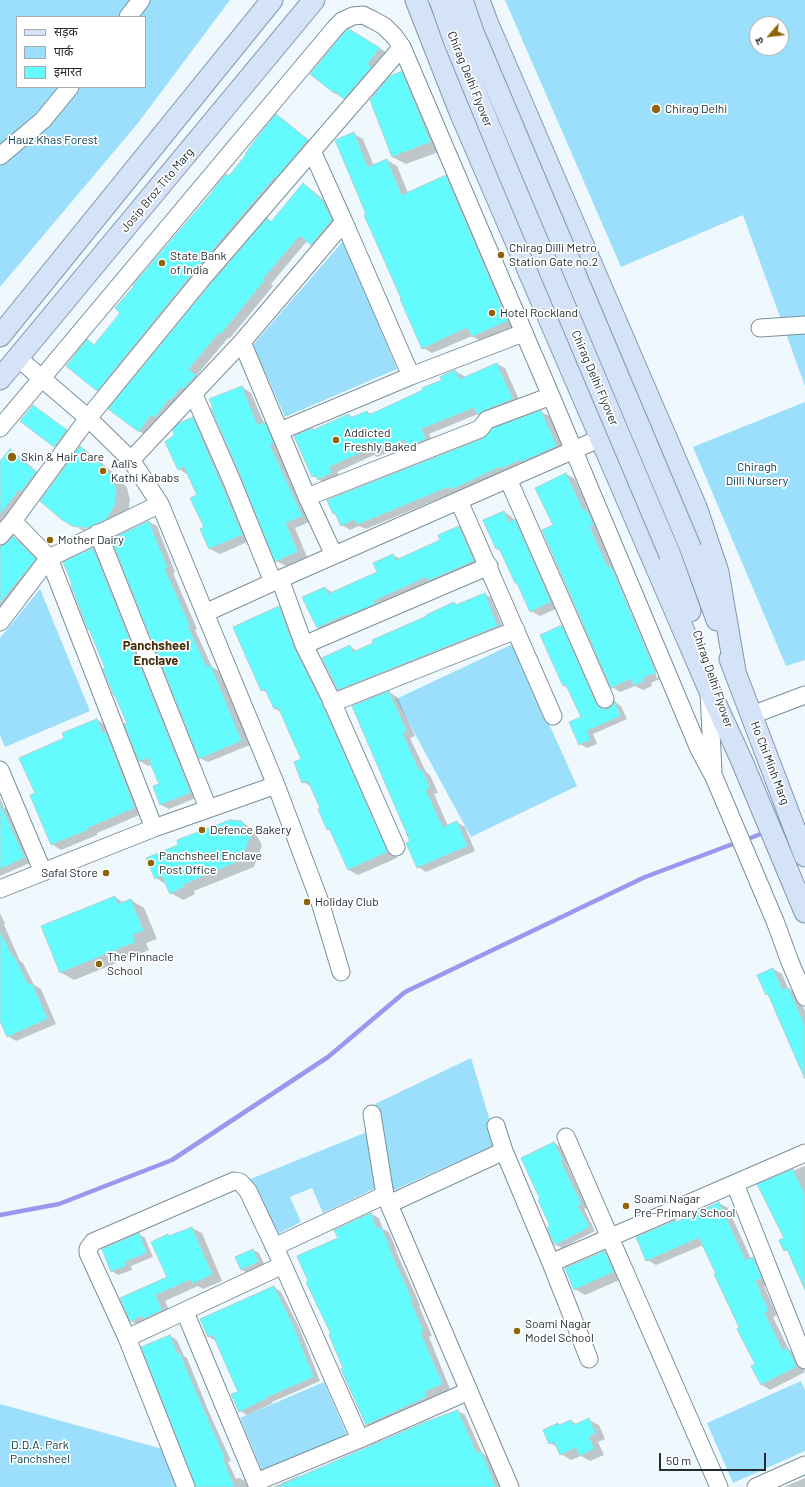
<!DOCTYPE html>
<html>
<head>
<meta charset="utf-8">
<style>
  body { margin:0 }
  #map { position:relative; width:805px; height:1487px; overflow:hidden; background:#eff8fd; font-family:Barlow,"Noto Sans Devanagari",sans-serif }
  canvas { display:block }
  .legend { position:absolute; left:16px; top:16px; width:130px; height:72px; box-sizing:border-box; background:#fff; border:1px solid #a7abad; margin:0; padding:5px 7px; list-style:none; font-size:12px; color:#232d31 }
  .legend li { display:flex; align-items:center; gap:8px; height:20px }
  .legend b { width:20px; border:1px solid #a7abad }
  .north { position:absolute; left:749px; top:16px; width:40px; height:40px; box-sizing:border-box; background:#fff; border:1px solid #a7abad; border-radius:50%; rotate:242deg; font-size:11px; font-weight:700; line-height:16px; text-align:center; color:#232d31 }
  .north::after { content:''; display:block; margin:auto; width:14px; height:18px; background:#8e6408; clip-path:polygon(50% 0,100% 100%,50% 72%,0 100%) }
  .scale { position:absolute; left:659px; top:1453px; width:107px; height:18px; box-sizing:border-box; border:2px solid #232d31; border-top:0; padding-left:5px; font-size:12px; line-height:14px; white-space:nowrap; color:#232d31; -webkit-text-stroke:3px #fff; paint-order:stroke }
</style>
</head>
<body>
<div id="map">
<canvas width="805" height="1487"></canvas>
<ul class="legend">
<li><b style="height:5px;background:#d4e3f7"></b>सड़क</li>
<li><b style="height:11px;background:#9bdffd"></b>पार्क</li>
<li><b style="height:11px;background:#64fbff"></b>इमारत</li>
</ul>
<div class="north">उ</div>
<div class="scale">50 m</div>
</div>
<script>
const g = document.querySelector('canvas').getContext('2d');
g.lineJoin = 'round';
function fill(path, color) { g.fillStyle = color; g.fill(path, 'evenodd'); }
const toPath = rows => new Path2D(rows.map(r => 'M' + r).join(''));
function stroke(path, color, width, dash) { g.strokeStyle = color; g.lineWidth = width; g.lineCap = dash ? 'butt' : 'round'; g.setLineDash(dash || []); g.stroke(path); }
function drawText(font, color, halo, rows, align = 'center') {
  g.font = font + ' Barlow,sans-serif'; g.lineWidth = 3.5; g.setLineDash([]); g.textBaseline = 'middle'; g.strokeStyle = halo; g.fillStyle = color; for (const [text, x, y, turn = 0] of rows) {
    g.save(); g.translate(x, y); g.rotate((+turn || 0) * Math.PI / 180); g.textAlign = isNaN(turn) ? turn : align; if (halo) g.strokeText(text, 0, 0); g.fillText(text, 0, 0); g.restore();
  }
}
const green = toPath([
  [0,0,230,0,138,123,0,287],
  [17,17,145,17,145,87,17,87],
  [505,0,805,0,805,386,743,215,621,267],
  [757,24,781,24,781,48,757,48],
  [344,240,397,369,285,417,253,345],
  [805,402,805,660,786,666,693,447],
  [40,589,90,711,5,747,0,735,0,638],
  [513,644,577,786,471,837,396,699],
  [471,1058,497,1144,392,1191,375,1104],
  [367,1132,376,1188,323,1213,312,1188,290,1197,301,1222,274,1236,248,1180],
  [801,1381,805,1390,805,1451,733,1483,707,1423],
  [324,1382,348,1437,262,1471,240,1418],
  [0,1404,166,1450,180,1487,0,1487]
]);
const shadow = toPath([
  [360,36,389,54,355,103,334,93],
  [401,73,415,80,444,150,406,164,392,157],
  [276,115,284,120,315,145,106,394,98,390,67,366,88,341,95,345,122,313,214,191,230,177],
  [354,134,363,139,374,166,387,160,397,166,408,193,446,176,455,182,517,326,482,342,472,336,432,353,423,348,367,215],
  [303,185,312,190,332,207,340,225,320,249,307,241,271,284,273,286,245,320,230,338,228,338,197,375,204,380,148,436,139,431,267,220,272,222],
  [497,364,505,368,521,404,487,419,478,414,429,434,434,444,416,451,408,446,401,450,398,448,377,457,374,455,337,472,340,477,326,484,313,476,312,429,315,431,349,415,353,418,367,412,371,414,425,391,443,380,455,371,464,376,465,378],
  [242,387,251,393,264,423,274,428,312,521,295,528,307,557,286,566,276,561],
  [39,410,72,435,61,450,22,421],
  [541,412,549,416,565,451,460,495,455,492,366,529,359,526,350,530,342,525,338,516,334,514],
  [193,418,203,424,252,540,220,554,210,549,202,529,205,528,198,496,188,475,179,469,175,436],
  [80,447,93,455,119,478,127,488,130,500,128,513,87,533,77,527,93,530,93,528,73,525],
  [10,450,18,455,44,478,0,536,0,462],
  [566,474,575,479,590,513,595,516,602,530,598,532,664,677,651,683,652,686,643,690,635,686,620,692,612,687,554,526],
  [611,569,613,569,659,677,657,678],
  [504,512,512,517,514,521,524,525,560,607,540,616,531,611,519,584,516,583,501,551,497,549],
  [149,522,157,526,175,572,173,573,197,629,195,630,212,667,219,671,250,745,208,762,200,758],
  [459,527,467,532,482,566,326,632,318,627,325,588,334,593,379,572,393,555,401,559,441,541],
  [13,537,22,542,43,564,0,617,0,547,3,547],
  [93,549,101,553,198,797,169,809,161,805,154,787,160,785,152,764,148,766,140,761,128,724,107,668,91,630,88,629],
  [485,594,491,598,504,630,345,693,338,689,350,646,357,651,454,603,458,605],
  [279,607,289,613,397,858,358,875,349,870,331,831,327,829,321,809,312,787,303,782,302,760,281,712,274,708,268,693,262,690],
  [562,627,568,630,602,708,604,710,610,709,614,706,615,702,621,706,627,719,593,734,597,744,587,748,580,744,582,718,569,689,564,686],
  [389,692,397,697,415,736,410,738,426,772,430,775,438,793,434,794,448,826,457,822,465,827,475,851,426,872,418,867,411,842],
  [97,720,106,725,144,813,97,833,97,835,61,850,52,844,65,738],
  [0,788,32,862,0,876,0,798,4,808,6,807,0,793],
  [241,822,253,829,262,845,254,867,194,891,195,894,183,900,171,893,167,885,156,878],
  [115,897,124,903,131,900,144,908,157,939,146,943,149,950,74,980,60,972],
  [0,913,5,924,4,925,20,961,23,963,34,985,41,989,56,1024,16,1041,8,1036,0,1018],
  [773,969,782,974,788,988,797,994,805,1011,805,1071,769,995,767,994],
  [554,1143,561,1147,569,1163,567,1164,587,1208,584,1209,595,1231,562,1248,556,1245,552,1227],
  [805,1166,805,1291,790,1252,785,1250,785,1238,759,1185],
  [719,1203,728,1208,751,1259,753,1258,762,1263,770,1283,764,1286,777,1315,773,1317,789,1350,796,1354,805,1372,770,1390,762,1385,753,1366,756,1365,703,1245,656,1265,647,1260,676,1221,677,1222],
  [371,1214,379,1218,383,1229,389,1232,397,1251,396,1251,420,1305,419,1306,432,1336,429,1337,450,1389,432,1397,434,1402,375,1429,367,1424,342,1370,345,1368,332,1334,339,1238],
  [192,1228,202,1233,222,1281,203,1289,198,1286,165,1301,172,1316,141,1327,131,1321,168,1278,170,1237],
  [139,1234,145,1238,153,1257,131,1266,132,1270,118,1275,112,1271],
  [253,1250,259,1253,265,1266,248,1273,242,1270,236,1257],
  [605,1252,615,1257,624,1278,585,1295,575,1289],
  [274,1287,281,1292,299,1327,320,1381,272,1402,273,1403,247,1415,240,1411,239,1392,216,1341,209,1337,201,1319],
  [170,1336,177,1340,184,1356,187,1358,208,1410,231,1461,228,1462,236,1479,239,1478,245,1481,248,1487,196,1487],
  [458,1411,465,1415,482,1453,488,1457,501,1487,273,1487,298,1476,300,1477],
  [589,1420,599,1425,605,1439,598,1442,604,1455,590,1461,581,1456,571,1460,561,1454,558,1447,550,1443,558,1424,561,1426,571,1421,578,1425],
  [805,1478,805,1487,784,1487]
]);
const stream = toPath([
  [745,840,766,832],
  [0,1215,59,1204,172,1160,328,1057,405,992,645,877,738,842]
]);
const building = toPath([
  [349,29,380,48,368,64,372,67,344,99,335,91,334,93,310,74,343,34,349,29],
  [402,71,431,142,392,157,370,100,390,76,402,71],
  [276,114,308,140,276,178,275,177,192,274,97,391,66,366,87,339,94,345,120,313,115,308,134,286,133,285,213,191,212,191,226,174,229,176,246,155,245,154,262,131,276,114],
  [354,132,368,167,387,159,402,195,446,175,508,321,472,337,467,328,422,349,400,299,401,298,364,215,366,214,335,140,354,132],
  [303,183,323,201,332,220,311,245,300,236,263,279,265,280,236,316,221,334,219,333,189,369,196,375,184,389,182,387,169,402,169,399,155,418,151,415,139,432,108,409,208,287,267,218,271,222,303,183],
  [497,363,513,399,483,411,478,415,474,408,422,429,426,439,407,447,404,440,392,446,391,443,368,453,367,450,330,467,332,473,318,480,316,475,312,477,294,436,312,428,313,430,349,414,350,418,367,411,369,415,423,390,422,388,442,380,440,377,455,370,460,379,497,363],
  [242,386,258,425,265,422,274,443,270,445,303,516,286,523,298,552,275,562,240,475,211,408,213,408,209,399,242,386],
  [33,405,67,430,54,447,20,421,33,405],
  [541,410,557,446,521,462,520,460,501,469,500,467,451,490,449,487,357,525,354,520,341,526,335,513,333,514,327,500,484,438,493,428,541,410],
  [193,417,243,535,209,549,200,529,204,527,190,498,197,495,184,467,178,470,165,442,174,435,173,430,179,423,193,417],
  [80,446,106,469,114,479,117,492,115,505,107,519,88,528,72,526,61,519,40,501,80,446],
  [10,449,36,472,21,492,19,490,0,515,0,461,10,449],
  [566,473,584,511,587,510,594,525,590,527,608,567,611,566,656,673,643,678,644,681,634,686,631,679,611,688,542,530,553,525,535,488,566,473],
  [504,511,509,522,515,519,551,602,530,612,517,583,515,583,499,548,496,549,483,520,504,511],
  [149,521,168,568,165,569,190,625,188,626,207,667,211,665,242,741,199,759,111,539,149,521],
  [459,526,474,561,428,581,427,577,374,601,376,604,346,616,345,615,317,628,302,597,325,587,328,594,377,572,373,563,393,554,396,560,440,540,438,535,459,526],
  [13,536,36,559,0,603,0,546,7,543,13,536],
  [93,548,191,793,160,805,153,786,159,784,148,758,139,762,124,724,127,723,115,696,114,696,110,686,103,669,105,668,89,629,88,630,71,585,72,584,63,562,93,548],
  [485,593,498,626,338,690,322,658,350,645,353,652,373,643,372,640,427,616,426,615,454,602,456,605,485,593],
  [279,606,295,649,321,701,388,852,348,870,329,828,327,830,318,809,320,808,308,781,302,783,294,762,301,759,278,707,274,709,265,689,261,691,233,627,279,606],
  [562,625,596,703,599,707,604,709,609,708,613,705,615,701,621,716,587,731,591,740,579,745,569,722,581,717,566,685,563,686,540,635,562,625],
  [389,691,407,731,403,733,419,770,422,769,430,788,426,790,443,827,457,821,468,846,417,868,406,843,410,841,352,706,389,691],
  [97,719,103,733,106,732,135,808,88,828,89,830,51,845,30,795,35,793,19,758,64,738,62,733,97,719],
  [0,802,25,858,0,869,0,802],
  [230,820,242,821,250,838,242,860,183,885,184,887,170,894,162,876,155,879,146,858,178,845,177,840,230,820],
  [115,896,118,904,131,899,144,931,133,935,136,942,60,973,41,926,115,896],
  [0,930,13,957,15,957,28,984,32,983,48,1019,7,1037,0,1021,0,930],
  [773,968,783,990,788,987,805,1025,805,1079,768,994,766,995,757,975,773,968],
  [554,1142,563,1160,561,1161,582,1204,578,1206,590,1227,555,1245,547,1228,550,1226,538,1200,540,1199,521,1158,554,1142],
  [793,1169,805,1194,805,1290,787,1249,784,1251,779,1240,784,1238,757,1184,793,1169],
  [719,1202,746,1260,753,1257,762,1278,756,1281,769,1311,765,1313,783,1350,788,1348,797,1367,761,1385,751,1366,755,1364,737,1329,739,1327,714,1274,716,1274,699,1238,646,1261,636,1237,676,1220,676,1222,719,1202],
  [371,1213,377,1228,381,1227,390,1246,389,1247,413,1301,411,1301,424,1331,421,1333,443,1384,425,1392,427,1397,366,1425,341,1369,343,1368,329,1335,331,1334,306,1282,308,1281,297,1256,338,1238,334,1230,371,1213],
  [192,1227,213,1275,192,1284,191,1280,156,1295,162,1310,144,1319,142,1316,130,1322,120,1298,167,1277,151,1242,168,1234,169,1236,192,1227],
  [139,1233,147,1253,125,1262,126,1266,111,1272,102,1249,139,1233],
  [253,1249,259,1262,241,1270,235,1257,253,1249],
  [605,1251,614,1272,574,1290,565,1268,605,1251],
  [274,1286,292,1322,314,1377,266,1398,266,1399,239,1412,231,1394,238,1392,213,1335,208,1337,200,1319,274,1286],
  [170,1335,178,1354,180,1353,202,1405,225,1457,223,1458,235,1487,196,1487,141,1347,170,1335],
  [458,1410,477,1453,481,1451,496,1487,276,1487,425,1422,458,1410],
  [589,1418,596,1433,589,1437,595,1449,579,1456,576,1448,560,1455,554,1442,549,1444,543,1430,558,1423,559,1425,571,1420,574,1425,589,1418]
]);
const minor = toPath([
  [128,17,141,0],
  [0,156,43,120,70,87],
  [344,222,312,151,402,47],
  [760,328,805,325],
  [242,342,344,222,411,376,523,333],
  [18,358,88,418,131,460,160,504,276,785,320,902,341,972],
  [194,395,231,479,273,582],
  [0,428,336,27,342,21,353,16,363,15,373,20,384,26,394,36,402,47,551,396,699,749,714,777,775,921,790,962,805,997],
  [280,431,411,376],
  [131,460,242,342,307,497,334,555],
  [508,479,605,699],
  [307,497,480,429,487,420,551,396],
  [459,501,553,716],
  [98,533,208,808],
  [0,536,13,521],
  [280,579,304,645,330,697,396,847],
  [205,613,280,579,601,438],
  [0,622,49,558,160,504],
  [304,645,489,566],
  [709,693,713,771],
  [332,703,516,630],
  [752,715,805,695],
  [0,770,43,872],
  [276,785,154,828,49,558,13,521,88,418,200,281,312,151],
  [0,889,154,828],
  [372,1114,385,1195],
  [496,1126,504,1151,551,1263,589,1359],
  [566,1137,719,1487],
  [735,1184,805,1360],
  [389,1204,504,1151],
  [274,1247,385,1195,510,1487],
  [551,1263,805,1153],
  [185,1312,258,1487],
  [127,1338,283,1265],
  [360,1439,469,1391],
  [186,1487,127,1338,88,1253,88,1249,93,1242,234,1181,240,1182,248,1191,283,1265,360,1439,256,1482],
  [756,1487,805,1465]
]);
const major = toPath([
  [416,0,460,112,708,687,741,759,805,912],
  [479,0,487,22,696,507,718,572,735,671],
  [0,336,272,0],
  [0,379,314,0],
  [691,549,717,620],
  [670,555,690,611],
  [730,659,805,856]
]);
const majorBridge = toPath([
  [440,0,454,40,509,174,670,555],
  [462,0,473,32,691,549]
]);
const markers = [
  [656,109,5,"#8e6408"],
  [501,255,4,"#8e6408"],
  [162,263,4,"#8e6408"],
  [492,313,4,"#8e6408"],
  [336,440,4,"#8e6408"],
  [12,457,5,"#8e6408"],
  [103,471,4,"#8e6408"],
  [50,540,4,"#8e6408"],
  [202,830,4,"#8e6408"],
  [151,863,4,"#8e6408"],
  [106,873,4,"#8e6408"],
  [307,902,4,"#8e6408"],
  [99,964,4,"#8e6408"],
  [626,1206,4,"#8e6408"],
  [517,1331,4,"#8e6408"]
];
const streetNames = [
  ["Chirag Delhi Flyover",470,79,68],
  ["Josip Broz Tito Marg",157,190,-50],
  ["Chirag Delhi Flyover",595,378,67],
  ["Chirag Delhi Flyover",713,679,71],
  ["Ho Chi Minh Marg",770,763,69]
];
const poiNames = [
  ["Chirag Delhi",665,109],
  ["Chirag Dilli Metro",509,248],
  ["Station Gate no.2",509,262],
  ["State Bank",170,256],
  ["of India",170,270],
  ["Hotel Rockland",500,313],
  ["Addicted",344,433],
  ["Freshly Baked",344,447],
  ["Skin & Hair Care",21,457],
  ["Aali's",111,464],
  ["Kathi Kababs",111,478],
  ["Mother Dairy",58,540],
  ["Defence Bakery",210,830],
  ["Panchsheel Enclave",159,856],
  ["Post Office",159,870],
  ["Safal Store",98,873,"right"],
  ["Holiday Club",315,902],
  ["The Pinnacle",107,957],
  ["School",107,971],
  ["Soami Nagar",634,1199],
  ["Pre-Primary School",634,1213],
  ["Soami Nagar",525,1324],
  ["Model School",525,1338]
];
const parkNames = [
  ["Hauz Khas Forest",53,140],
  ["Chiragh",757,467],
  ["Dilli Nursery",757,481],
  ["D.D.A. Park",40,1445],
  ["Panchsheel",40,1459]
];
const neighbourhoodNames = [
  ["Panchsheel",156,646],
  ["Enclave",156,661]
];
fill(green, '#9bdffd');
fill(shadow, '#0003');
stroke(stream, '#9c96ee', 4.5);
fill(building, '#64fbff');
stroke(building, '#b2cece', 1);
stroke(minor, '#7a909a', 19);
stroke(major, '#8497ae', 23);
stroke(minor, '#fff', 17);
stroke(major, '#d4e3f7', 21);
stroke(majorBridge, '#8497ae', 23, []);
stroke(majorBridge, '#d4e3f7', 21);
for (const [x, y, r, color] of markers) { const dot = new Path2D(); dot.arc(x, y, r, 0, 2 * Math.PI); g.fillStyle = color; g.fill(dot); stroke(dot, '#fff', 1.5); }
drawText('12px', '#232d31', '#fff', streetNames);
drawText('12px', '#232d31', '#fff', poiNames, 'left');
drawText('12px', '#00384b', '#fff', parkNames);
drawText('bold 13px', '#45300a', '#fff', neighbourhoodNames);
</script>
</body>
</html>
